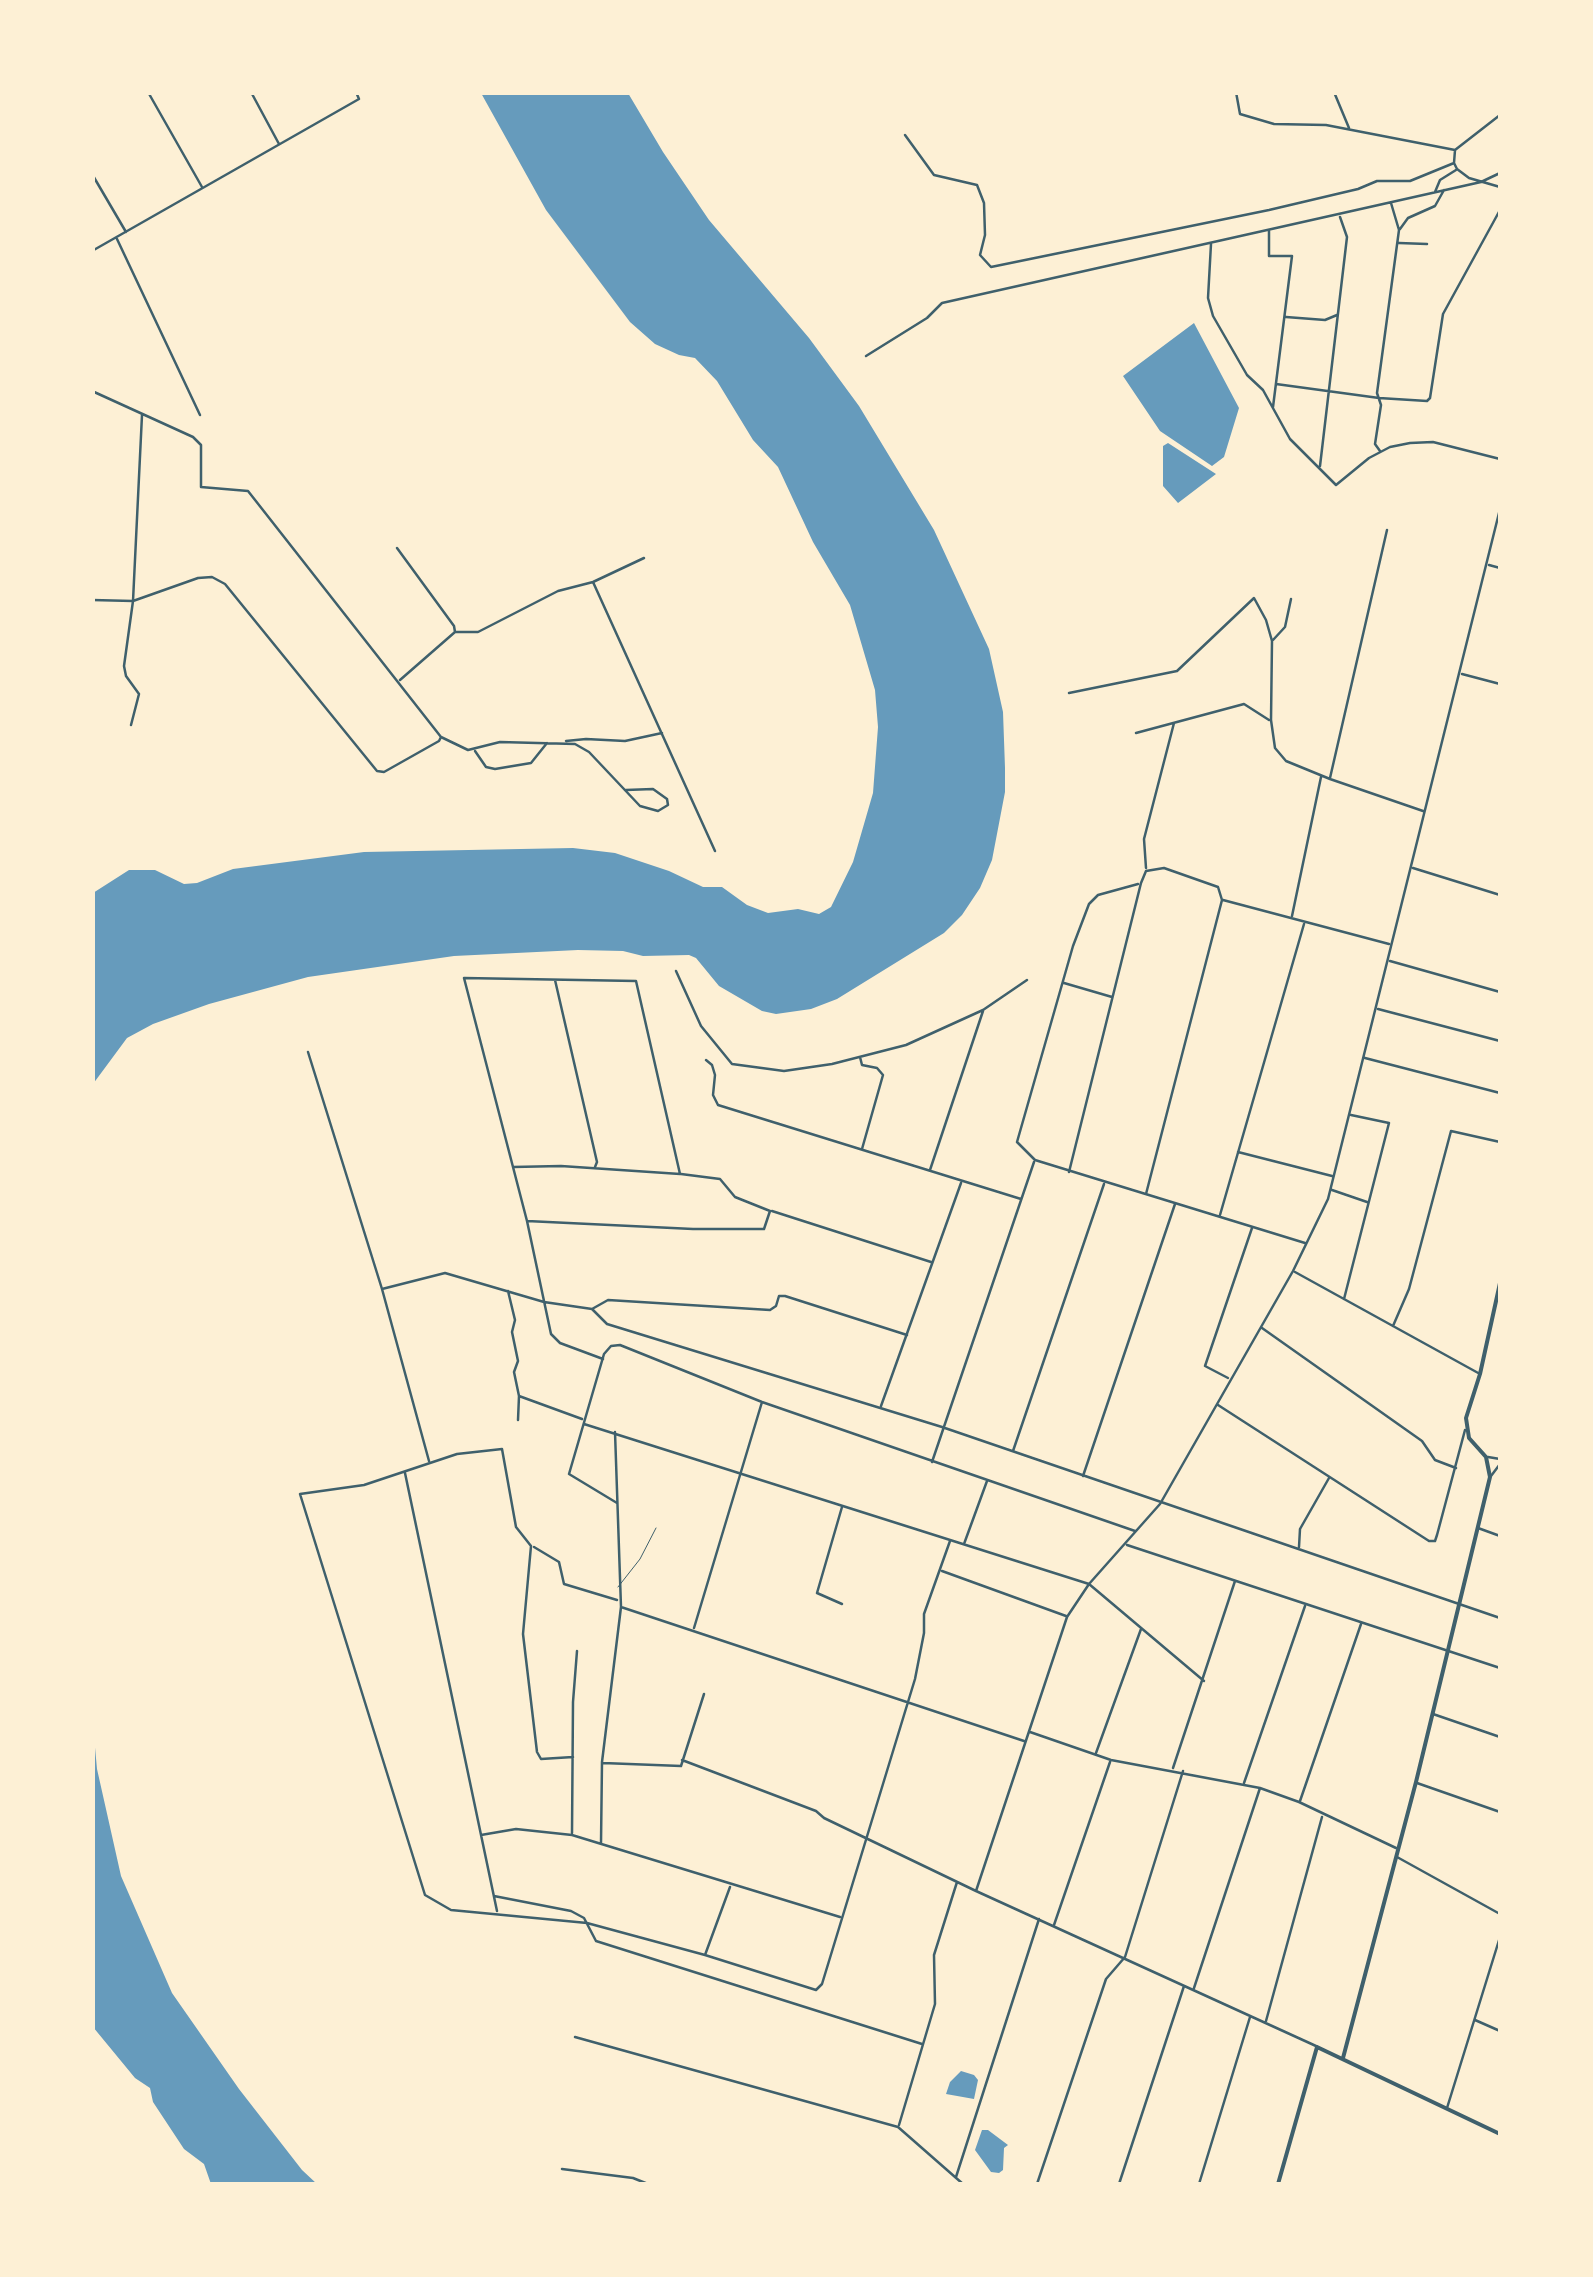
<!DOCTYPE html>
<html>
<head>
<meta charset="utf-8">
<style>
  body { margin:0 }
  #map { position:relative; width:1593px; height:2277px; overflow:hidden; background:#fdf0d5; font-family:"DM Sans",sans-serif }
  canvas { display:block }
  .frame { position:absolute; inset:0; border:95px solid #fdf0d5; pointer-events:none }
</style>
</head>
<body>
<div id="map">
<canvas width="1593" height="2277"></canvas>
<div class="frame"></div>
</div>
<script>
const g = document.querySelector('canvas').getContext('2d');
g.lineJoin = 'round';
function fill(path, color) { g.fillStyle = color; g.fill(path, 'evenodd'); }
const toPath = rows => new Path2D(rows.map(r => 'M' + r).join(''));
function stroke(path, color, width, dash) { g.strokeStyle = color; g.lineWidth = width; g.lineCap = dash ? 'butt' : 'round'; g.setLineDash(dash || []); g.stroke(path); }
const water = toPath([
  [481,93,628,93,663,152,709,220,809,338,859,406,934,530,989,649,1003,712,1005,768,1005,792,992,860,980,888,962,915,944,933,837,999,811,1009,776,1014,762,1011,719,986,696,958,689,955,643,956,623,951,578,950,454,956,308,977,209,1004,153,1024,127,1038,93,1084,93,893,129,870,155,870,184,884,197,883,233,869,364,852,573,848,615,853,669,871,703,887,722,887,747,905,768,913,798,909,819,914,831,907,853,862,873,793,878,727,875,690,850,605,813,542,778,467,753,440,717,381,695,358,679,355,655,344,630,322,546,210],
  [1194,323,1239,408,1224,457,1212,466,1160,431,1123,376],
  [1168,443,1216,474,1178,503,1163,486,1163,446],
  [93,1726,97,1769,121,1876,172,1993,239,2089,302,2170,317,2184,211,2184,204,2164,184,2149,153,2102,150,2088,135,2078,93,2027],
  [961,2071,974,2075,978,2080,974,2099,946,2094,950,2082],
  [982,2130,988,2130,1008,2145,1004,2148,1003,2170,999,2173,991,2172,975,2150]
]);
const service = toPath([
  [618,1587,640,1559,656,1528]
]);
const minor = toPath([
  [148,92,202,187],
  [251,92,279,144],
  [1236,92,1240,114,1274,124,1326,125,1455,150,1500,115],
  [1334,92,1349,128],
  [905,135,934,175,977,185,984,203,985,235,980,255,991,267,1269,210,1358,189,1377,181,1410,181,1454,163],
  [1455,150,1454,163,1457,169,1469,178,1500,187],
  [92,174,126,232],
  [1435,192,1440,180,1456,170],
  [1400,229,1408,218,1435,206,1444,190],
  [1269,230,1269,256,1292,256,1273,407],
  [117,239,200,415],
  [1399,243,1427,244],
  [1211,244,1208,298,1213,316,1247,375,1263,390,1290,439,1336,485,1369,458,1390,447,1410,443,1433,442,1500,459],
  [92,251,359,99,356,92],
  [1286,317,1325,320,1337,315],
  [866,356,927,318,942,303,1481,182,1500,173],
  [1276,384,1379,398,1427,401,1430,398,1443,314,1500,210],
  [92,391,193,437,201,445,201,487,248,491,441,737,439,741,384,772,377,771,225,584,212,577,198,578,133,601,92,600],
  [1380,451,1375,444,1381,405,1377,393,1399,230,1391,203],
  [1320,466,1347,237,1340,217],
  [397,548,454,626,455,632],
  [1489,565,1500,568],
  [593,582,715,851],
  [1273,640,1285,627,1291,599],
  [1462,674,1500,684],
  [400,680,455,632,478,632,558,591,593,582,644,558],
  [1069,693,1177,671,1254,598,1266,620,1272,641,1271,720,1275,748,1286,761,1330,779,1423,811],
  [131,725,139,694,126,676,124,666,133,601,142,415],
  [1136,733,1244,704,1269,720],
  [441,737,468,750,500,742,575,744,589,752,640,806,658,811,668,805,667,799,653,789,626,790],
  [566,741,586,739,625,741,662,733],
  [475,751,486,767,495,769,531,763,547,743],
  [1330,778,1387,530],
  [1146,868,1144,839,1174,723],
  [1413,868,1500,895],
  [1138,884,1098,895,1089,904,1073,946,1017,1142,1035,1160,1305,1243],
  [1223,900,1389,944],
  [1292,916,1321,777],
  [1390,961,1500,992],
  [676,971,701,1026,732,1064,784,1071,832,1064,906,1045,983,1010,1027,980],
  [555,980,597,1162,595,1167],
  [1064,983,1112,997],
  [1378,1009,1500,1041],
  [308,1052,382,1289,429,1461],
  [860,1057,862,1065,877,1068,883,1075,862,1149],
  [1365,1058,1500,1093],
  [706,1060,712,1065,715,1075,713,1095,718,1105,1021,1199],
  [1238,1152,1332,1176],
  [513,1167,561,1166,680,1174,636,981,464,978,527,1221,551,1334,560,1343,603,1359],
  [930,1170,983,1011],
  [1069,1172,1141,883,1146,871,1164,868,1218,887,1222,900,1146,1194],
  [1332,1190,1367,1202],
  [772,1211,931,1262],
  [1220,1215,1304,924],
  [527,1221,693,1229,764,1229,770,1211,735,1197,720,1179,681,1174],
  [1295,1272,1480,1374],
  [382,1289,445,1273,544,1302,592,1309,608,1300,770,1310,776,1306,779,1296,785,1296,907,1335],
  [508,1291,515,1320,512,1332,518,1361,514,1372,519,1396,518,1420],
  [1344,1299,1389,1123,1351,1115],
  [592,1309,607,1324,942,1427,1500,1618],
  [1393,1326,1409,1289,1451,1131,1500,1142],
  [1262,1328,1422,1441,1435,1460,1456,1468],
  [1228,1378,1205,1366,1252,1228],
  [519,1396,582,1419],
  [1218,1405,1429,1541,1435,1541,1437,1535,1465,1430],
  [881,1406,961,1183],
  [584,1424,1089,1584,1204,1681],
  [1013,1451,1104,1184],
  [1488,1457,1500,1459],
  [932,1462,1034,1162],
  [405,1473,497,1911],
  [1083,1476,1175,1204],
  [1491,1476,1500,1464],
  [617,1503,569,1474,604,1354,611,1346,620,1345,762,1402,1135,1531],
  [1478,1528,1500,1536],
  [964,1544,987,1481],
  [1127,1545,1500,1668],
  [534,1547,559,1562,564,1584,617,1600],
  [1299,1547,1300,1529,1329,1478],
  [942,1571,1066,1616],
  [842,1604,817,1593,842,1507],
  [621,1607,1024,1741],
  [694,1628,762,1402],
  [1433,1714,1500,1737],
  [1030,1732,1111,1760,1260,1788,1299,1802,1396,1848],
  [1096,1753,1141,1629],
  [573,1757,541,1759,537,1752,523,1634,531,1546,516,1527,502,1449,457,1454,364,1485,300,1494,425,1895,451,1910,587,1923,705,1955,816,1990,822,1984,915,1679,924,1633,924,1614,950,1541],
  [682,1760,816,1811,824,1818,976,1891,1316,2046],
  [603,1763,681,1766,704,1694],
  [1173,1768,1235,1581],
  [1244,1783,1305,1606],
  [1417,1783,1500,1812],
  [1300,1801,1361,1624],
  [572,1833,573,1702,577,1651],
  [481,1835,516,1829,572,1835,840,1917],
  [601,1843,602,1762,621,1607,615,1432],
  [1397,1857,1500,1914],
  [976,1891,1067,1617,1089,1584,1160,1504,1293,1271,1328,1199,1500,509],
  [494,1896,571,1911,584,1918,596,1941,922,2044],
  [1054,1925,1110,1762],
  [705,1955,730,1887],
  [1194,1988,1260,1788],
  [1475,2020,1500,2031],
  [1266,2021,1322,1817],
  [575,2037,898,2127,963,2184],
  [1447,2108,1500,1937],
  [899,2125,935,2004,934,1955,957,1882],
  [562,2169,633,2178,648,2184],
  [956,2177,1039,1919],
  [1037,2184,1106,1979,1125,1957,1183,1771],
  [1119,2184,1184,1986],
  [1199,2184,1250,2017]
]);
const tertiary = toPath([
  [1343,2058,1416,1782,1490,1477,1486,1457,1469,1438,1466,1418,1480,1374,1500,1283],
  [1278,2184,1317,2047,1500,2134]
]);
fill(water, '#669bbc');
stroke(service, '#3f606c', 1);
stroke(minor, '#3f606c', 2.5);
stroke(tertiary, '#3f606c', 4);
</script>
</body>
</html>
